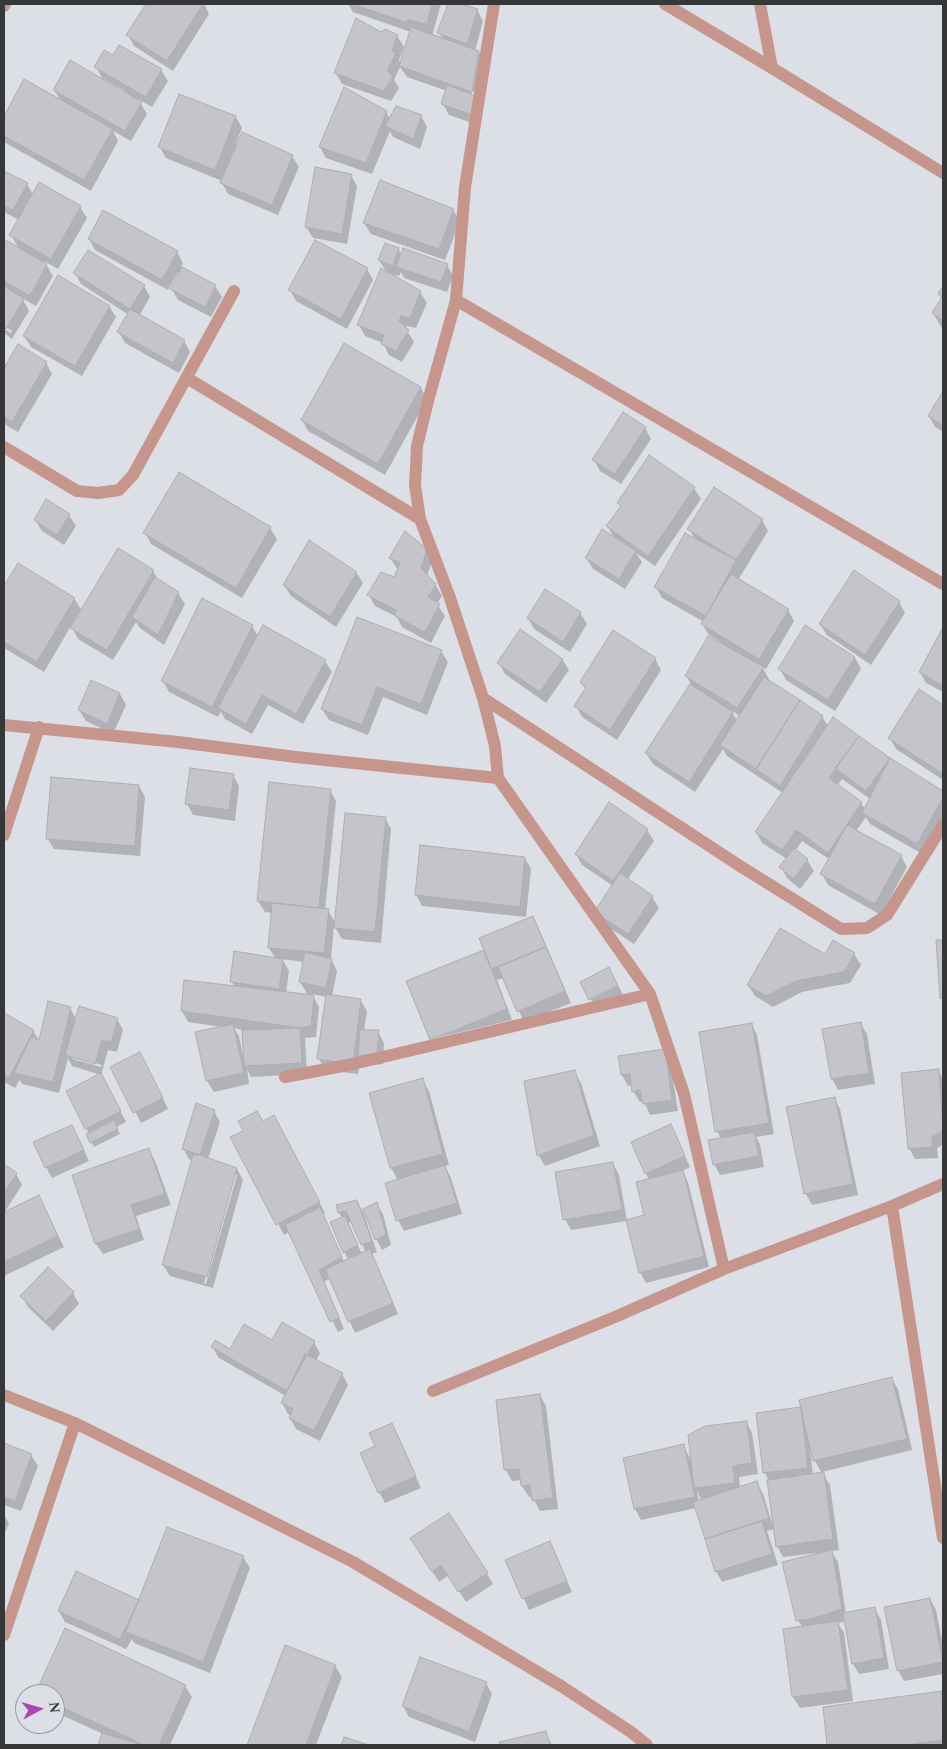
<!DOCTYPE html>
<html>
<head>
<meta charset="utf-8">
<style>
  body { margin:0 }
  #map { position:relative; width:947px; height:1749px; overflow:hidden; background:#dcdfe6; font-family:Spectral,serif }
  canvas { display:block }
  .frame { position:absolute; inset:0; border:5px solid #363739; pointer-events:none }
  .north { position:absolute; left:15px; top:1684px; width:50px; height:50px; box-sizing:border-box; background:#dcdfe6; border:1px solid #9a9ca1; border-radius:50%; rotate:84deg; font-size:14px; font-weight:700; line-height:20px; text-align:center; color:#363739 }
  .north::after { content:''; display:block; margin:auto; width:18px; height:22px; background:#ab48ae; clip-path:polygon(50% 0,100% 100%,50% 72%,0 100%) }
</style>
</head>
<body>
<div id="map">
<canvas width="947" height="1749"></canvas>
<div class="frame"></div>
<div class="north">N</div>
</div>
<script>
const g = document.querySelector('canvas').getContext('2d');
g.lineJoin = 'round';
function fill(path, color) { g.fillStyle = color; g.fill(path, 'evenodd'); }
const toPath = rows => new Path2D(rows.map(r => 'M' + r).join(''));
function stroke(path, color, width, dash) { g.strokeStyle = color; g.lineWidth = width; g.lineCap = dash ? 'butt' : 'round'; g.setLineDash(dash || []); g.stroke(path); }
const shadow = toPath([
  [147,4,204,4,209,14,173,71,134,46,128,35],
  [348,4,441,4,432,36,443,39,439,33,449,4,458,4,477,10,483,21,475,51,479,52,485,63,478,125,449,115,443,104,447,91,407,77,400,67,394,80,399,88,391,101,342,84,336,73,381,34,397,36,404,47,399,60,401,64,411,32,353,12],
  [470,86,476,96,473,96,468,87],
  [114,57,161,70,168,81,152,107,138,99,147,114,131,141,113,131,118,141,91,191,4,142,4,118,24,81,61,101,54,90,124,93,125,91,102,78,96,67],
  [344,89,386,112,390,119,421,116,427,127,420,149,393,137,390,131,372,174,326,158,320,147],
  [236,117,242,128,236,143,292,156,299,167,278,215,228,194,222,183,222,181,166,158,160,147],
  [4,172,27,184,33,195,80,207,87,218,58,269,44,261,53,276,36,306,22,298,29,311,12,339,4,333,4,329,11,333,12,331,4,326,4,240,19,249,11,235,19,220,4,212],
  [351,175,357,186,347,244,313,238,306,227],
  [453,210,460,221,445,260,371,234,364,223],
  [89,239,177,252,183,263,181,267,215,286,222,297,211,317,178,300,172,289,180,274,178,272,168,290,95,250],
  [398,249,402,255,447,265,453,276,447,292,404,278,401,272,399,276,387,273,379,260],
  [367,269,373,280,347,329,296,301,290,290],
  [75,273,144,286,150,297,139,316,184,341,190,352,179,373,125,343,119,332,129,315,81,284],
  [943,288,943,330,933,313,942,299,939,294],
  [420,292,427,303,416,328,407,326,406,329,414,342,402,362,389,355,383,343,365,336,359,325],
  [109,306,116,317,82,376,31,347,24,336],
  [344,345,421,388,427,399,385,475,308,431,302,420],
  [4,363,6,367,46,363,52,374,18,432,4,424],
  [943,394,943,432,935,427,929,416],
  [645,428,651,439,621,484,600,471,594,460],
  [650,457,694,488,701,499,655,566,636,553,642,562,625,589,593,569,586,558,614,538,608,527,621,507,619,503],
  [47,501,69,515,76,526,64,545,42,531,35,520],
  [762,520,768,531,738,580,788,610,794,621,766,669,762,667,769,679,768,681,822,717,828,726,833,719,889,759,943,793,943,819,924,855,870,824,866,817,856,831,901,856,907,867,881,915,828,885,822,874,829,859,802,841,795,851,807,860,814,871,800,889,787,878,781,867,787,859,762,843,756,832,783,793,727,756,723,749,695,792,653,764,646,753,691,684,686,676,722,643,709,635,702,624,704,622,662,598,656,587,695,539,689,529],
  [731,710,740,716,737,721],
  [842,779,870,799,865,809,861,803,837,786],
  [270,528,277,539,242,598,151,544,145,533],
  [426,550,432,561,427,576,435,584,442,596,437,604,445,616,431,643,402,627,397,617,375,606,369,595,394,579,398,570,390,558],
  [18,565,74,598,82,611,153,571,159,581,178,593,185,604,164,645,140,628,136,622,113,660,78,639,71,626,44,672,4,648,4,589],
  [356,572,363,583,336,627,291,596,284,585],
  [545,591,580,613,587,624,570,652,534,629,528,618],
  [899,602,905,613,871,665,827,635,820,624],
  [252,626,258,636,325,661,332,672,303,724,268,705,252,734,225,719,221,712,218,717,169,692,163,681],
  [806,627,855,658,861,669,835,711,786,680,780,669],
  [943,629,943,692,926,683,920,672],
  [441,651,448,662,427,715,383,697,368,735,329,720,322,709],
  [562,659,569,670,546,703,505,674,499,663],
  [655,659,661,670,617,740,582,717,576,706,586,690,581,682],
  [92,682,120,694,126,705,113,734,86,721,79,710],
  [919,691,943,707,943,780,896,749,890,738],
  [191,769,233,775,239,786,235,821,193,815,187,804],
  [139,786,145,797,140,856,54,849,47,838],
  [330,790,336,801,325,910,328,910,336,924,385,818,391,829,381,943,342,939,334,926,331,959,337,971,332,996,360,1000,367,1011,364,1031,378,1032,384,1043,383,1064,366,1066,361,1057,358,1074,325,1070,319,1059,327,997,312,994,319,1007,316,1037,305,1038,307,1074,251,1077,247,1069,249,1084,214,1092,207,1081,196,1033,222,1027,188,1022,182,1011,185,981,235,987,232,982,276,959,269,948,273,913,265,912,258,901],
  [282,959,304,962,300,982,308,995,286,993,289,971],
  [234,1028,243,1030,244,1056,243,1056,239,1036],
  [647,830,654,841,627,880,652,897,659,908,634,944,602,923,613,886,582,865,576,854],
  [525,858,531,869,526,917,422,906,416,895],
  [533,918,539,929,571,1003,524,1022,504,978,497,980,512,1020,431,1039,486,951],
  [943,941,943,1001,942,998,937,942],
  [854,954,861,965,850,983,802,992,773,1007,755,996,748,985,826,956],
  [615,979,624,997,597,1011,582,982],
  [70,1008,76,1019,117,1019,123,1030,117,1052,108,1050,101,1075,126,1122,116,1127,120,1134,94,1147,88,1135,89,1134,68,1092,101,1075,72,1066,68,1058,59,1093,22,1084,20,1080,15,1088,4,1082,4,1015,33,1031,40,1041],
  [73,1056,102,1065,101,1067,73,1059],
  [860,1023,867,1034,875,1084,838,1090,832,1079,823,1030],
  [751,1024,757,1035,774,1134,756,1137,760,1144,764,1167,720,1175,714,1164,721,1139,717,1131],
  [670,1061,678,1111,650,1115,644,1101,640,1102,633,1091,633,1085,628,1086,622,1075],
  [146,1064,168,1109,141,1123,112,1067],
  [938,1070,943,1079,943,1145,937,1148,938,1158,915,1159,909,1148],
  [574,1072,581,1083,600,1146,545,1166,539,1156,526,1082],
  [422,1080,429,1091,449,1165,445,1166,451,1178,462,1214,404,1231,398,1220,398,1180,391,1168,371,1094],
  [834,1098,840,1109,858,1195,812,1205,806,1194,788,1108],
  [214,1111,220,1122,208,1159,237,1169,243,1180,213,1288,170,1276,163,1265,192,1160,189,1159,183,1148],
  [234,1175,237,1175,206,1284,204,1283],
  [262,1123,280,1127,325,1213,323,1214,344,1262,348,1260,332,1222,343,1219,339,1213,357,1201,363,1212,377,1252,372,1254,398,1314,355,1333,330,1278,324,1282,344,1329,338,1332,289,1232,284,1235,232,1138],
  [352,1222,366,1253,362,1254,347,1223],
  [671,1126,690,1167,682,1171,688,1182,709,1267,646,1283,640,1272,649,1180,632,1142],
  [78,1137,89,1161,52,1178,46,1167],
  [149,1150,155,1161,171,1205,136,1216,144,1240,103,1254,96,1244,73,1176],
  [613,1164,619,1175,627,1221,571,1230,565,1219],
  [4,1166,16,1174,22,1185,4,1213,39,1197,64,1247,4,1276],
  [376,1204,383,1214,391,1245,382,1250,376,1239],
  [48,1269,73,1293,79,1304,53,1331,28,1307,22,1296],
  [273,1341,314,1342,320,1353,316,1361,342,1374,348,1385,320,1441,296,1429,290,1418,291,1416,288,1414,282,1403,286,1396,219,1358,212,1347,231,1350],
  [891,1378,898,1389,912,1450,822,1472,830,1485,839,1550,831,1551,838,1562,846,1614,875,1609,881,1620,889,1669,859,1674,853,1664,846,1621,838,1623,844,1633,853,1701,800,1708,793,1697,802,1627,798,1620,817,1553,783,1557,777,1546,775,1529,767,1531,778,1565,722,1582,716,1571,696,1508,641,1520,635,1509,624,1458,683,1446,692,1461,746,1422,752,1433,758,1474,739,1477,740,1488,757,1483,763,1494,772,1523,774,1523,769,1481,765,1473,802,1408],
  [810,1450,812,1450,815,1461,822,1474,813,1475],
  [697,1491,702,1501,699,1502],
  [540,1395,546,1406,558,1509,540,1511,534,1500,533,1496,529,1497,522,1486,522,1480,512,1481,506,1470,497,1401],
  [392,1424,421,1488,385,1503,379,1492,377,1447],
  [4,1444,31,1455,38,1466,21,1511,4,1505],
  [4,1515,9,1523,4,1535],
  [550,1542,572,1592,529,1610,507,1560],
  [418,1549,487,1574,493,1584,466,1602,449,1575,439,1582],
  [243,1557,250,1568,210,1673,134,1643,132,1639,126,1649,65,1622,59,1611,139,1602],
  [930,1599,936,1610,943,1646,943,1674,904,1681,898,1670],
  [286,1647,335,1666,342,1677,316,1745,249,1745],
  [486,1683,492,1694,475,1742,409,1717,403,1706],
  [185,1686,192,1697,170,1745,99,1745,103,1734,55,1712,55,1694,36,1694],
  [941,1693,943,1696,943,1745,829,1745,824,1708],
  [545,1732,552,1745,501,1745,501,1743]
]);
const building = toPath([
  [146,4,203,4,167,61,126,35,146,4],
  [352,4,432,4,427,24,409,20,405,22,352,4],
  [448,4,462,4,478,9,467,44,437,33,448,4],
  [356,18,381,32,385,29,398,35,392,50,396,53,387,71,393,76,384,91,334,73,356,18],
  [411,27,479,51,472,92,399,66,411,27],
  [119,45,162,69,146,97,94,67,104,50,113,55,119,45],
  [70,60,142,102,125,131,53,90,70,60],
  [24,79,113,129,84,180,4,136,4,116,24,79],
  [447,85,476,96,472,115,441,104,447,85],
  [344,87,387,111,366,163,319,147,344,87],
  [179,94,236,116,215,170,158,147,179,94],
  [396,106,422,115,413,139,385,126,396,106],
  [242,132,293,155,272,205,220,183,242,132],
  [315,167,352,174,342,234,305,227,315,167],
  [4,171,28,183,13,210,4,205,4,171],
  [380,180,454,209,439,249,363,223,380,180],
  [39,182,81,206,51,259,9,235,39,182],
  [103,210,178,251,162,280,88,239,103,210],
  [4,239,47,264,30,296,4,281,4,239],
  [315,240,368,268,341,319,288,290,315,240],
  [385,243,399,248,393,266,378,260,385,243],
  [403,248,448,264,441,282,396,267,403,248],
  [88,250,145,285,130,309,73,273,88,250],
  [182,267,216,285,205,307,170,289,182,267],
  [381,268,421,291,410,318,401,316,399,321,409,330,396,351,381,344,384,335,357,325,381,268],
  [58,275,110,306,75,366,23,336,58,275],
  [4,286,24,299,6,329,4,327,4,286],
  [943,286,943,321,932,313,942,297,938,294,943,286],
  [130,309,185,340,173,363,117,332,130,309],
  [344,343,421,387,378,464,301,420,344,343],
  [18,344,47,362,12,422,4,417,4,368,18,344],
  [943,391,943,426,928,416,943,391],
  [623,412,646,427,615,474,592,460,623,412],
  [649,455,695,487,648,556,606,526,621,506,617,503,649,455],
  [179,472,271,527,236,588,143,533,179,472],
  [714,487,763,519,736,560,687,529,714,487],
  [46,499,70,514,57,535,34,520,46,499],
  [602,529,636,551,619,579,585,558,602,529],
  [405,531,427,549,421,568,436,584,428,597,440,604,425,632,395,616,396,610,367,595,381,572,394,577,400,563,389,558,405,531],
  [685,533,736,560,706,616,654,587,685,533],
  [309,540,357,572,330,617,283,585,309,540],
  [118,548,154,570,107,650,70,628,118,548],
  [18,563,75,598,37,662,4,642,4,586,18,563],
  [854,570,900,601,865,655,819,624,854,570],
  [731,574,789,609,759,659,701,624,731,574],
  [155,577,179,592,158,635,132,617,155,577],
  [545,589,581,612,563,642,527,618,545,589],
  [202,598,253,625,212,707,161,681,202,598],
  [357,617,442,650,421,704,377,687,362,725,321,709,357,617],
  [263,625,326,660,296,714,262,695,246,724,218,708,263,625],
  [805,625,855,657,828,700,778,669,805,625],
  [943,627,943,686,919,672,943,627],
  [520,629,563,659,540,692,497,663,520,629],
  [613,630,656,658,610,730,574,706,586,687,580,682,613,630],
  [708,636,764,667,737,708,685,676,708,636],
  [764,677,800,700,756,769,720,745,764,677],
  [91,680,120,693,107,724,78,710,91,680],
  [690,684,733,712,689,782,645,753,690,684],
  [919,689,943,705,943,774,888,738,919,689],
  [800,700,823,716,780,786,756,769,800,700],
  [833,717,859,736,829,778,862,802,828,853,796,830,782,850,755,832,833,717],
  [859,736,890,758,866,791,835,768,859,736],
  [890,758,943,791,943,798,917,844,862,813,890,758],
  [190,768,234,774,229,810,185,804,190,768],
  [51,777,139,785,135,846,46,839,51,777],
  [269,782,331,789,319,908,257,901,269,782],
  [609,802,648,829,613,881,575,854,609,802],
  [345,813,386,817,375,932,334,928,345,813],
  [847,825,902,855,875,904,820,874,847,825],
  [420,845,525,857,520,907,415,895,420,845],
  [794,848,808,859,794,879,779,867,794,848],
  [620,873,653,896,628,934,594,912,620,873],
  [272,903,329,909,324,953,268,948,272,903],
  [533,916,546,947,491,969,479,938,533,916],
  [780,928,825,954,833,940,855,953,844,972,796,981,766,996,747,985,780,928],
  [936,940,943,940,943,998,940,999,936,940],
  [546,947,565,991,517,1012,498,967,546,947],
  [484,950,507,1009,430,1040,406,981,484,950],
  [234,951,283,959,279,989,230,982,234,951],
  [305,952,332,959,326,988,299,982,305,952],
  [609,967,618,986,589,1000,580,982,609,967],
  [184,980,314,995,311,1026,300,1028,181,1011,184,980],
  [326,994,361,999,353,1064,317,1059,326,994],
  [48,1001,71,1007,53,1082,14,1073,31,1037,39,1040,48,1001],
  [79,1006,118,1018,111,1042,102,1040,95,1064,65,1055,79,1006],
  [4,1013,34,1030,9,1078,4,1075,4,1013],
  [861,1022,869,1073,831,1079,822,1029,861,1022],
  [752,1023,769,1123,715,1132,699,1032,752,1023],
  [233,1024,244,1073,206,1081,195,1032,233,1024],
  [300,1028,302,1063,244,1066,242,1030,300,1028],
  [360,1030,379,1030,377,1053,358,1056,360,1030],
  [665,1049,672,1100,643,1104,640,1090,632,1092,630,1074,621,1075,618,1056,665,1049],
  [140,1052,163,1098,133,1113,110,1067,140,1052],
  [939,1069,943,1131,932,1137,932,1147,908,1149,901,1073,939,1069],
  [575,1070,594,1135,537,1156,524,1081,575,1070],
  [101,1073,121,1111,85,1129,66,1091,101,1073],
  [423,1078,443,1154,390,1168,369,1093,423,1078],
  [835,1097,853,1184,804,1194,786,1107,835,1097],
  [196,1103,215,1110,200,1155,182,1149,196,1103],
  [257,1111,263,1121,274,1115,320,1202,276,1225,230,1137,243,1131,238,1121,257,1111],
  [114,1120,118,1129,90,1143,86,1134,114,1120],
  [671,1124,685,1156,645,1174,631,1142,671,1124],
  [72,1125,84,1150,45,1168,33,1142,72,1125],
  [754,1132,759,1156,713,1165,708,1140,754,1132],
  [149,1148,165,1194,131,1205,139,1229,95,1244,72,1175,149,1148],
  [193,1155,200,1155,237,1168,207,1277,162,1265,193,1155],
  [613,1162,622,1210,563,1220,555,1172,613,1162],
  [4,1164,17,1173,4,1193,4,1164],
  [445,1165,457,1203,396,1221,385,1183,445,1165],
  [683,1170,704,1256,639,1273,626,1220,644,1215,636,1182,683,1170],
  [39,1195,58,1236,4,1262,4,1212,39,1195],
  [357,1200,372,1241,361,1245,346,1211,338,1213,336,1205,357,1200],
  [377,1202,386,1234,375,1240,363,1209,377,1202],
  [320,1207,342,1257,319,1270,339,1317,330,1322,285,1225,320,1207],
  [345,1216,358,1245,343,1253,330,1222,345,1216],
  [370,1249,393,1303,348,1322,325,1269,370,1249],
  [48,1267,74,1292,46,1321,20,1296,48,1267],
  [282,1322,315,1341,287,1391,211,1347,215,1340,230,1349,244,1324,272,1340,282,1322],
  [305,1354,343,1373,314,1431,289,1418,293,1409,281,1403,305,1354],
  [892,1377,907,1439,813,1461,799,1400,892,1377],
  [540,1394,553,1498,532,1501,530,1485,521,1486,519,1469,504,1470,496,1400,540,1394],
  [801,1407,808,1468,763,1473,756,1413,801,1407],
  [747,1421,752,1463,733,1466,735,1483,694,1488,688,1435,705,1426,747,1421],
  [392,1423,416,1476,378,1493,360,1453,375,1446,369,1433,392,1423],
  [4,1443,32,1454,15,1501,4,1497,4,1443],
  [684,1444,695,1497,634,1509,623,1458,684,1444],
  [824,1472,833,1539,776,1547,767,1480,824,1472],
  [757,1481,769,1518,705,1539,693,1502,757,1481],
  [449,1513,488,1573,458,1592,441,1565,432,1572,410,1538,449,1513],
  [762,1521,772,1554,715,1572,705,1539,762,1521],
  [167,1527,244,1556,203,1662,126,1632,167,1527],
  [550,1541,567,1581,522,1599,505,1560,550,1541],
  [832,1550,842,1609,812,1619,796,1621,782,1562,832,1550],
  [76,1571,139,1600,120,1639,58,1611,76,1571],
  [930,1598,943,1662,897,1671,884,1607,930,1598],
  [875,1607,884,1658,852,1664,843,1613,875,1607],
  [838,1621,848,1690,792,1697,783,1629,838,1621],
  [65,1628,186,1685,159,1745,144,1745,55,1704,55,1694,35,1694,65,1628],
  [285,1645,336,1665,306,1745,247,1745,285,1645],
  [420,1657,487,1682,469,1732,402,1706,420,1657],
  [942,1691,943,1740,907,1745,827,1745,823,1707,942,1691],
  [546,1731,550,1745,500,1745,499,1742,546,1731],
  [102,1733,143,1745,98,1745,102,1733],
  [344,1737,369,1745,341,1745,344,1737]
]);
const street = toPath([
  [494,4,465,187,456,300,428,401,417,446,415,485,420,519,450,598,483,698,495,746,498,778,650,994],
  [665,4,772,68,943,173],
  [760,4,772,68],
  [4,6,5,4],
  [456,300,943,584],
  [187,378,420,519],
  [4,447,77,491,98,493,119,490,133,475,234,291],
  [483,698,740,866,841,929,867,928,887,915,943,825],
  [4,725,178,742,296,757,498,778],
  [4,835,39,727],
  [285,1077,353,1064,650,994,684,1094,724,1269],
  [892,1206,943,1538],
  [433,1391,615,1317,724,1269,892,1206,943,1184],
  [4,1395,75,1423,353,1562,561,1686,631,1732,647,1745],
  [4,1635,75,1423]
]);
fill(shadow, '#0003');
fill(building, '#c5c4cb');
stroke(building, '#aeadb4', 1);
stroke(street, '#c6968d', 12);
</script>
</body>
</html>
